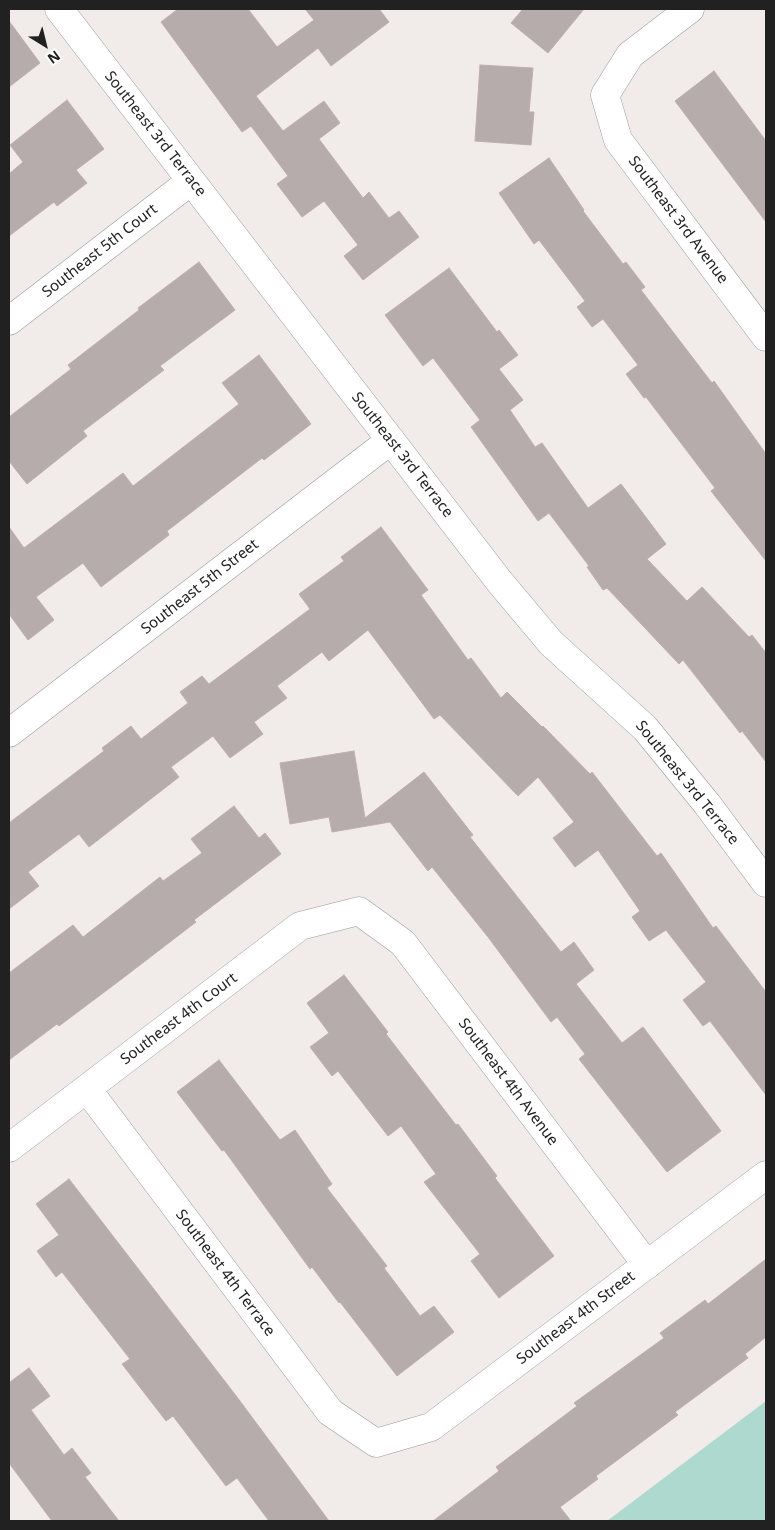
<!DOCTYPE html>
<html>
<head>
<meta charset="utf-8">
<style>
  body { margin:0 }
  #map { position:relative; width:775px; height:1530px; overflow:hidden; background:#f1ebe9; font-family:"Noto Sans",sans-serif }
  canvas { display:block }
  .frame { position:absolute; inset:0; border:10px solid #212121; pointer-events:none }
  .north { position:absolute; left:20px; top:20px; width:50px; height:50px; -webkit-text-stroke:4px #fff; paint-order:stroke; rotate:144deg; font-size:14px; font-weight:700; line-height:20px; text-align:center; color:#212121 }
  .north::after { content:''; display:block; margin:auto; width:18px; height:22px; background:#212121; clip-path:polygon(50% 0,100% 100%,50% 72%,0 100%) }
</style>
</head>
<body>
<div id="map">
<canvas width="775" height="1530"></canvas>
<div class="frame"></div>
<div class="north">N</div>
</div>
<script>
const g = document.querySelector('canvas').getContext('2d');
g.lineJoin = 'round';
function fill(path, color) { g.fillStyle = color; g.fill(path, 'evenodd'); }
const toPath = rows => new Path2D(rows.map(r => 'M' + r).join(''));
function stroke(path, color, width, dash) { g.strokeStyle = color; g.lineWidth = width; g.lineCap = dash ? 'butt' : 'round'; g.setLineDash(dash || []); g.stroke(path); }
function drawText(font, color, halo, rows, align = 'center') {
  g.font = font + ' "Noto Sans",sans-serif'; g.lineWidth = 4; g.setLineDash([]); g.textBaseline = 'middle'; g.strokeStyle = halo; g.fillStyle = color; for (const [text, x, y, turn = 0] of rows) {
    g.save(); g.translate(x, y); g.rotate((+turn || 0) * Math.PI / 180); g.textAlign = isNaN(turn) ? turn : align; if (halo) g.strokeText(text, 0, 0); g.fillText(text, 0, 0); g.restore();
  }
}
const water = toPath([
  [766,1401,766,1521,607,1521]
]);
const building = toPath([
  [178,9,248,9,277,47,314,20,305,9,379,9,389,22,331,66,318,48,256,96,283,131,324,101,340,123,319,139,363,198,369,192,389,218,399,211,419,237,363,280,344,256,358,245,324,201,302,217,277,184,288,176,251,126,242,132,161,22,178,9],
  [523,9,584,9,548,53,511,23,523,9],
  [9,21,40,63,9,87,9,21],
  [480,65,533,68,529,112,534,112,531,145,475,141,480,65],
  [714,71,766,141,766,222,675,101,714,71],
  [67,100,104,149,76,170,87,183,57,206,54,202,9,236,9,174,23,162,10,145,67,100],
  [549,158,584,210,583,211,623,264,626,262,645,287,641,290,712,383,714,381,766,454,766,561,711,491,715,488,646,397,644,398,626,374,638,365,603,319,592,327,577,307,585,301,539,240,534,244,499,193,549,158],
  [199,262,235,310,160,366,164,370,83,431,87,436,27,484,9,461,9,417,71,369,68,365,139,310,138,308,199,262],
  [449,268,497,332,499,330,518,355,499,369,523,400,510,410,535,447,542,443,588,508,621,484,666,544,647,559,687,601,702,587,749,637,752,635,766,653,766,762,742,731,740,733,683,660,679,664,607,588,603,590,587,567,589,566,549,513,538,521,471,427,480,420,433,358,423,366,385,315,449,268],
  [259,355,311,424,264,460,262,458,167,531,169,535,101,587,83,563,36,597,54,620,28,640,9,614,9,527,24,548,123,473,133,486,239,404,222,383,259,355],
  [381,527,428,590,421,595,468,660,471,658,501,698,507,692,542,727,543,726,590,774,592,772,657,856,661,853,713,928,716,926,766,992,766,1095,710,1021,703,1026,683,1000,706,982,666,930,649,941,632,917,640,911,598,850,575,867,553,838,574,822,538,777,518,796,440,715,434,719,368,630,329,661,322,652,277,686,287,698,254,722,263,734,230,758,213,736,171,767,179,777,89,847,79,834,28,872,39,886,9,909,9,823,104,751,102,748,131,726,141,739,188,703,180,692,202,676,209,684,310,609,299,594,344,561,341,557,381,527],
  [354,751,365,818,424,772,473,835,470,837,561,952,574,942,594,970,576,984,622,1043,643,1027,721,1131,667,1172,579,1059,585,1054,557,1017,551,1022,488,937,432,867,428,871,390,822,332,832,329,817,290,824,280,763,354,751],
  [234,806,259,838,265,833,281,854,194,920,196,922,123,978,59,1026,57,1024,9,1060,9,973,73,925,83,937,160,877,163,881,202,853,191,839,234,806],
  [344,975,388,1032,386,1034,456,1125,458,1124,497,1176,495,1178,554,1256,499,1298,471,1261,480,1254,424,1182,436,1174,401,1126,388,1136,338,1071,332,1076,310,1047,329,1033,307,1003,344,975],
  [219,1060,280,1140,295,1130,332,1184,327,1188,387,1266,384,1268,420,1316,434,1306,454,1332,397,1376,340,1302,339,1303,312,1267,310,1269,224,1150,222,1151,177,1092,219,1060],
  [69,1179,237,1397,329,1521,269,1521,237,1478,226,1486,173,1416,166,1421,122,1364,130,1359,62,1272,56,1277,37,1251,59,1235,36,1204,69,1179],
  [766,1259,766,1337,745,1354,748,1358,675,1412,678,1415,596,1476,598,1479,560,1507,571,1521,433,1521,499,1471,496,1467,577,1406,574,1403,664,1338,660,1333,705,1300,708,1304,766,1259],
  [29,1368,50,1396,31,1410,64,1455,72,1448,91,1473,85,1477,119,1521,52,1521,9,1463,9,1380,10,1382,29,1368]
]);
const street = toPath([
  [59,9,499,581,551,643,645,728,707,804,766,883],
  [690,9,630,55,605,95,618,140,766,337],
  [9,321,191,181],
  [9,733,391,440],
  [87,1089,330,1412,376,1443,431,1427,766,1175],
  [9,1148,300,926,359,911,403,943,647,1265]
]);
const streetNames = [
  ["Southeast 3rd Terrace",155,134,52],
  ["Southeast 3rd Avenue",678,220,53],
  ["Southeast 5th Court",100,251,-38],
  ["Southeast 3rd Terrace",402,455,52],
  ["Southeast 5th Street",200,587,-38],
  ["Southeast 3rd Terrace",687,783,51],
  ["Southeast 4th Court",179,1019,-37],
  ["Southeast 4th Avenue",508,1082,53],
  ["Southeast 4th Terrace",225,1273,53],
  ["Southeast 4th Street",576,1318,-37]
];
fill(water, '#aed9cf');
fill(building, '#b6acac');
stroke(building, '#c1adad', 1);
stroke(street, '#9b9b9b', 29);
stroke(street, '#fff', 28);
drawText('15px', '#212121', '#fff', streetNames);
</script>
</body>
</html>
